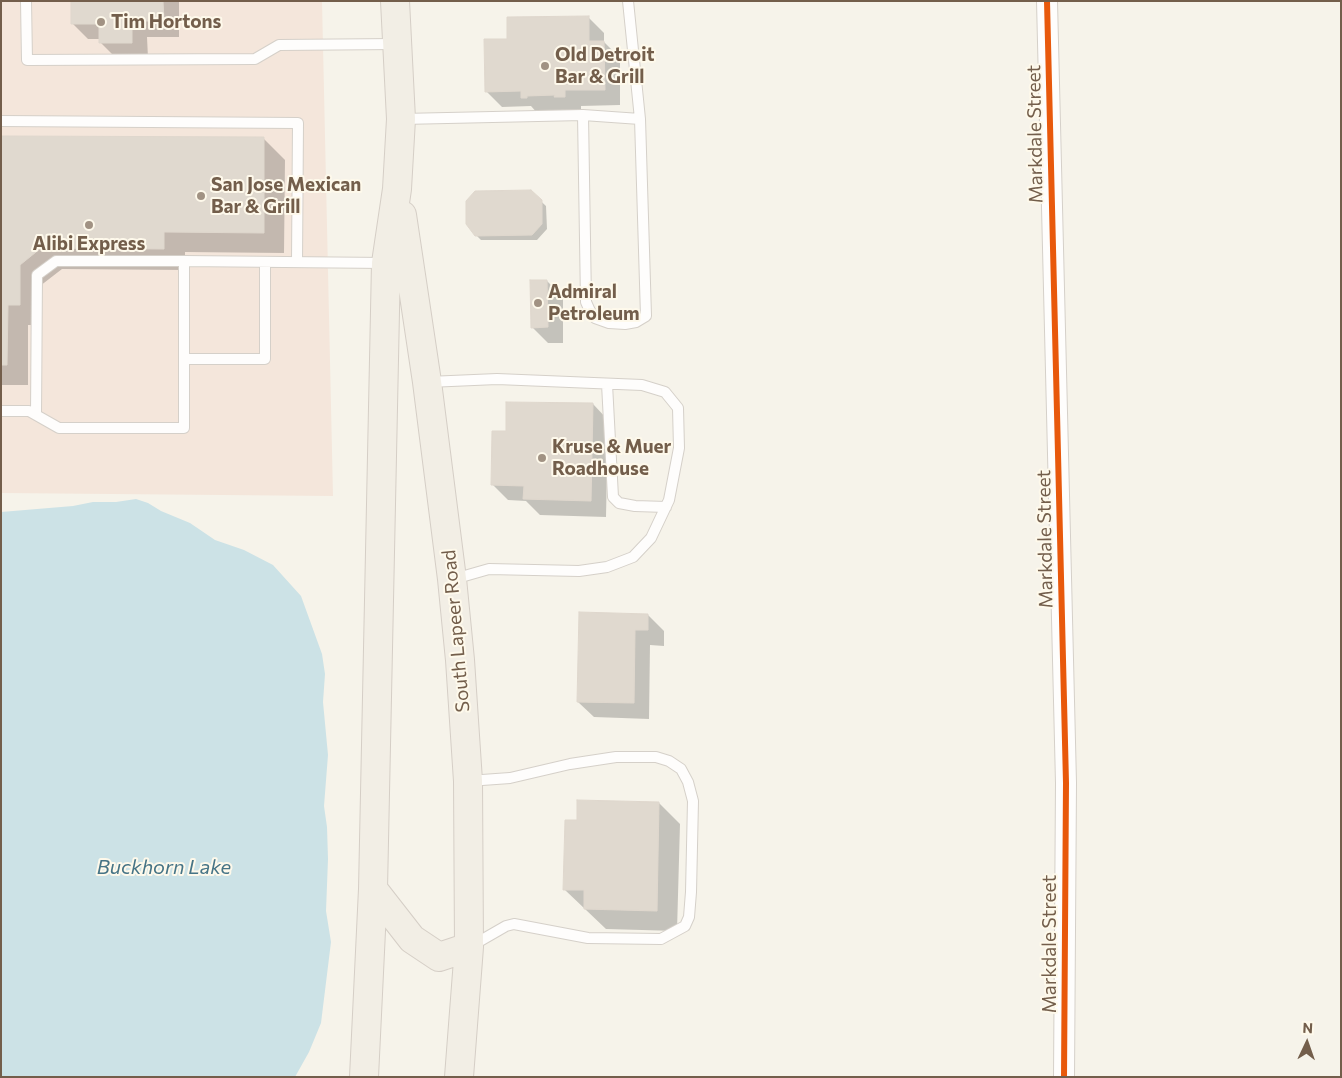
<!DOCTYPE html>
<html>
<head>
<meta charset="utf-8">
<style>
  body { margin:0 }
  #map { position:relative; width:1342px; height:1078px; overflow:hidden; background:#f6f3ea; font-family:Commissioner,sans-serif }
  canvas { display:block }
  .frame { position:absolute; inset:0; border:2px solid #735e4b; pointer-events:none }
  .north { position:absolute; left:1282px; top:1018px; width:50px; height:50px; -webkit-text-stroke:4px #fef9eb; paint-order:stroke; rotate:3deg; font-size:14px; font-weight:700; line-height:20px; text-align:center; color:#735e4b }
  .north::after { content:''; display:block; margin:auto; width:18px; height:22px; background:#735e4b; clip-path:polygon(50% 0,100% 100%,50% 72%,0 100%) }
</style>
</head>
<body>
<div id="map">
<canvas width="1342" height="1078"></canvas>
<div class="frame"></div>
<div class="north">N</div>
</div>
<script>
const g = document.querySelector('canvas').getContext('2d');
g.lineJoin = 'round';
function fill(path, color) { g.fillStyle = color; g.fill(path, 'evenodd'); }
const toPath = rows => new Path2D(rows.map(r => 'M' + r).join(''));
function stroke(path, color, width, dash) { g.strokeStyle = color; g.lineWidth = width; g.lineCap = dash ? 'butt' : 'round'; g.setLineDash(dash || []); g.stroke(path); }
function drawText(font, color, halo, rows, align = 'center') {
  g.font = font + ' Commissioner,sans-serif'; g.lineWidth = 4; g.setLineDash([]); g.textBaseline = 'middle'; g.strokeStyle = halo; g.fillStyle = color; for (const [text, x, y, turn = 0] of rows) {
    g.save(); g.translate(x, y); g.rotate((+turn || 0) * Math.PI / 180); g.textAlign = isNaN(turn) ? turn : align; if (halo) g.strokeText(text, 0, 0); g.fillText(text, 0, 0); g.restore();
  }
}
const commercial = toPath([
  [1,1,322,1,333,496,1,493]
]);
const water = toPath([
  [136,499,148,503,161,511,190,523,215,540,244,550,273,565,301,596,322,654,325,674,323,702,328,755,324,806,327,827,328,859,326,911,331,942,321,1023,309,1052,295,1077,1,1077,1,512,73,506,93,502,116,502]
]);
const shadow = toPath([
  [72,1,179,1,179,37,147,37,148,58,116,58,100,42,100,39,88,39,72,23],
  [588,17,604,33,604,42,620,58,620,105,581,106,581,113,538,114,531,106,502,107,486,91,508,40],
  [1,137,264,139,285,160,284,253,185,252,185,270,62,269,40,286,40,325,28,325,28,385,1,385],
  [531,192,546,206,547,229,537,240,481,240,476,235],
  [547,281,563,297,563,343,548,343,532,327],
  [593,404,608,420,606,517,540,515,526,501,508,500,492,484,507,432],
  [580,614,648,615,664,631,664,646,650,645,649,719,594,717,578,702],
  [659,803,680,824,677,931,606,929,565,890]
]);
const building = toPath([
  [71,1,163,1,164,21,132,21,132,43,99,43,99,24,71,24,71,1],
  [589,16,589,41,604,41,605,90,565,90,565,97,554,97,555,95,527,96,527,98,521,98,521,91,485,92,484,39,507,39,507,17,589,16],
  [1,136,264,137,264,233,164,232,164,249,41,248,20,265,20,305,8,305,7,365,1,365,1,136],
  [531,190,542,200,542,224,532,235,475,236,466,224,466,201,475,191,531,190],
  [530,280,547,280,548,327,531,328,530,280],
  [506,402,593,403,591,501,523,499,524,486,491,485,492,431,506,431,506,402],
  [579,612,648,614,648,630,635,630,634,703,577,702,579,612],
  [577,800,659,802,657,911,584,909,584,890,563,890,565,820,577,820,577,800]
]);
const lane = toPath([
  [26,1,27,60,255,59,279,45,396,44],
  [583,115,586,302,590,311,595,318,609,323,625,324,636,322,646,316,640,119,628,1],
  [402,119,583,115,640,119],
  [1,121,298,123,297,262],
  [184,359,265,359,265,262],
  [428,382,497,379,642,385,665,392,678,408,679,448,669,500,651,538,633,557,607,567,579,571,489,569,454,579],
  [607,384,613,497,619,503,635,506,666,507],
  [1,411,29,411,59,428,184,428,184,261,385,263],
  [36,415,37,275,56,261,184,261],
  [468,781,510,778,570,764,616,757,656,757,669,761,681,769,688,782,693,801,691,892,689,917,685,926,661,939,588,938,514,924,506,926,473,945]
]);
const street = toPath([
  [1047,1,1066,783,1064,1077]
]);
const primary = toPath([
  [402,215,427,382,452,579,460,660,468,781,469,947,459,1077],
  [373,889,412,939,439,957,469,947],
  [364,1077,373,889,386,263,397,189,401,119,395,1]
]);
const cycleway = toPath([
  [1047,1,1066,783,1064,1077]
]);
const markers = [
  [101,22,5,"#a19283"],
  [545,66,5,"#a19283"],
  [201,196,5,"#a19283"],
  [89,225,5,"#a19283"],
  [538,303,5,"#a19283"],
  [542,458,5,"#a19283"]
];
const poiNames = [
  ["Tim Hortons",111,22],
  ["Old Detroit",555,55],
  ["Bar & Grill",555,77],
  ["San Jose Mexican",211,185],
  ["Bar & Grill",211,207],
  ["Alibi Express",89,244,"center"],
  ["Admiral",548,292],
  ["Petroleum",548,314],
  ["Kruse & Muer",552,447],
  ["Roadhouse",552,469]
];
const streetNames = [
  ["Markdale Street",1035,134,-91],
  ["Markdale Street",1045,539,-91],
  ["South Lapeer Road",456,631,-95],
  ["Markdale Street",1050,944,-90]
];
const waterNames = [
  ["Buckhorn Lake",164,867]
];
fill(commercial, '#f4e6db');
fill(water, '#cce2e6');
fill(shadow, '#0003');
fill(building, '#e0d9cf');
stroke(building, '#dfd7cd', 1);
stroke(lane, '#d5d0c9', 12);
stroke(street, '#d5d0c9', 22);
stroke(primary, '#d5cec6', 30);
stroke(lane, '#fefdfc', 10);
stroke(street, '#fefdfc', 20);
stroke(primary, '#f2eee5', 28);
stroke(cycleway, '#e8590c', 6);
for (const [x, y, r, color] of markers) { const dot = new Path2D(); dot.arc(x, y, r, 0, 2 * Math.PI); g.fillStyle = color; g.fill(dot); stroke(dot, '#fef9eb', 2); }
drawText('bold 19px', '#735e4b', '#fef9eb', poiNames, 'left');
drawText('19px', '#735e4b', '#fef9eb', streetNames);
drawText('italic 20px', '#467486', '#fef9eb', waterNames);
</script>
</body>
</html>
